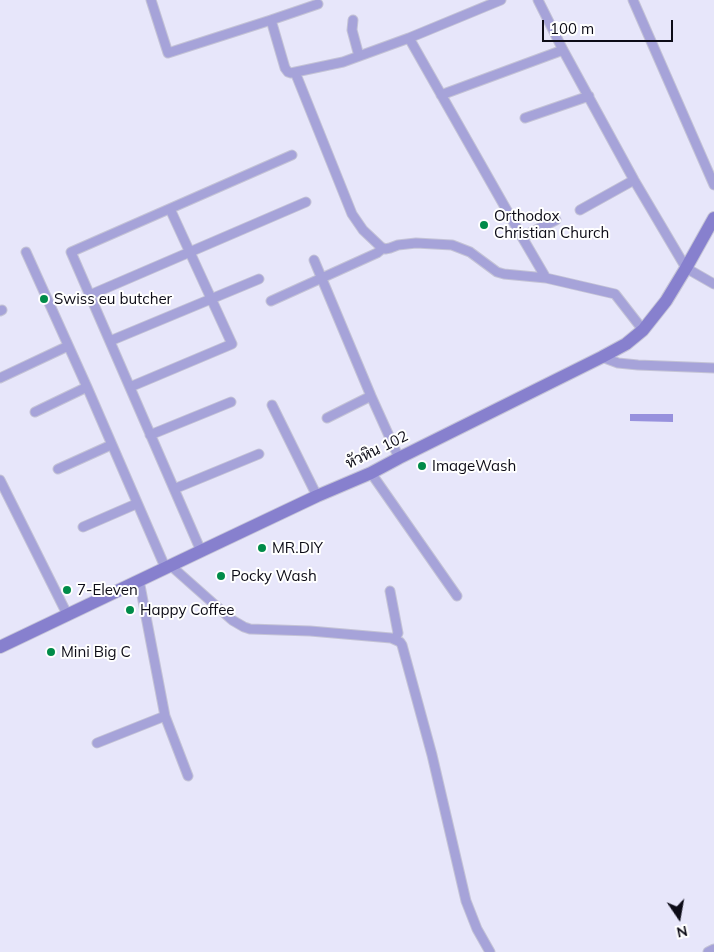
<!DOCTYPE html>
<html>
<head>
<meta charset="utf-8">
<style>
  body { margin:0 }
  #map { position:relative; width:714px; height:952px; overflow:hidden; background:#e7e6fa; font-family:Mulish,sans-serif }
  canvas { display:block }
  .north { position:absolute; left:654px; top:892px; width:50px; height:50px; -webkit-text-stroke:4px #fff; paint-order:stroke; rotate:168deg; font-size:14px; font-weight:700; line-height:20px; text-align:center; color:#0d0c17 }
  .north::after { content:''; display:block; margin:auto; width:18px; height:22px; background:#0d0c17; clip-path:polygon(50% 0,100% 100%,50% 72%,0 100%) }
  .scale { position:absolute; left:542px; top:20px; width:131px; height:22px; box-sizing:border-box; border:2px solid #0d0c17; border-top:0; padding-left:6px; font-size:15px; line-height:18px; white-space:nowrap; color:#0d0c17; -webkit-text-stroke:4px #fff; paint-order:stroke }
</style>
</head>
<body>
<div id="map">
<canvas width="714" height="952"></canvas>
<div class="north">N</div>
<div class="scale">100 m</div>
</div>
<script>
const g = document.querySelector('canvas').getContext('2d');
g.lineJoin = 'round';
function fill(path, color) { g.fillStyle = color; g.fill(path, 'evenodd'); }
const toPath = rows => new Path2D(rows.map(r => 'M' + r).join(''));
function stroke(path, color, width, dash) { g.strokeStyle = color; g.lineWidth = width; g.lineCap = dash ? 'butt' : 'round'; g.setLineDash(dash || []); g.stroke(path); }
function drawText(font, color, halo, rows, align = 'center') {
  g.font = font + ' Mulish,Sarabun,sans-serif'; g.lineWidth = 4; g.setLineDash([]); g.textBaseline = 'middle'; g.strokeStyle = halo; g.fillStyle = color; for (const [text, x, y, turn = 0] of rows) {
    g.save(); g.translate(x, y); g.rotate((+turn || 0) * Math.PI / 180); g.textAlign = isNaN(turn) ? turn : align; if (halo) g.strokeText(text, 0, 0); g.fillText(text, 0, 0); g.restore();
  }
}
const water = toPath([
  [630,414,673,414,673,422,630,421]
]);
const street = toPath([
  [151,0,168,53,271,20,285,68,288,72,291,73,343,62,409,38,501,0],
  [538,0,563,50,634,180,686,268,714,284],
  [633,0,714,185],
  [271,20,318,4],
  [353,20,352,30,359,56],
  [409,38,522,237,546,278],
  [295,72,352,214,363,230,381,247,385,249,390,248,398,245,416,243,452,245,470,252,497,272,504,274,546,278,615,294,643,330],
  [441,95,563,50],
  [525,118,589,96],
  [580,210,634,180],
  [522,237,556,220],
  [26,252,87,387,165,567],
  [314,260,371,396,399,458],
  [90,295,306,202],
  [271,301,377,253,383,248],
  [0,311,2,310],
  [110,341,259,279],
  [602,357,618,363,638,365,714,368],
  [0,378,68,346],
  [130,387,232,344,170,209],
  [272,405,317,496],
  [35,412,87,387],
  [327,418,371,396],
  [150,435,231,402],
  [58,469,111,445],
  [371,473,457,596],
  [0,480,67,614],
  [174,489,259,454],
  [83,527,136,504],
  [201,551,71,252,292,155],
  [170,565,232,620,244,627,250,629,310,631,391,638,400,642,402,645,432,755,466,901,477,929,490,952],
  [139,580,165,716,188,776],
  [390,591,398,633,395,639],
  [97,743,165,716],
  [708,952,714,949]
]);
const secondary = toPath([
  [0,647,201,551,317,496,371,473,399,458,602,357,626,344,643,330,666,301,686,268,714,218]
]);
const markers = [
  [484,225,5,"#008b49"],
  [44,299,5,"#008b49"],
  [422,466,5,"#008b49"],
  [262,548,5,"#008b49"],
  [221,576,5,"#008b49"],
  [67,590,5,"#008b49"],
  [130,610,5,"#008b49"],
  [51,652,5,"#008b49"]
];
const poiNames = [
  ["Orthodox",494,216],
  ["Christian Church",494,233],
  ["Swiss eu butcher",54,299],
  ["ImageWash",432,466],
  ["MR.DIY",272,548],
  ["Pocky Wash",231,576],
  ["7-Eleven",77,590],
  ["Happy Coffee",140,610],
  ["Mini Big C",61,652]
];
const streetNames = [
  ["หัวหิน 102",377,450,-26]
];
fill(water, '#9791dd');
stroke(street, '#c4c3d6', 11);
stroke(secondary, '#c4c3d6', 14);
stroke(street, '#a6a3d9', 9);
stroke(secondary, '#8780ce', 12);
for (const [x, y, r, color] of markers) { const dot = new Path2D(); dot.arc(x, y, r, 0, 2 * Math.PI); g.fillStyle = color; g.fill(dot); stroke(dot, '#fff', 2); }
drawText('15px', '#0d0c17', '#fff', poiNames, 'left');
drawText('15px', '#0d0c17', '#fff', streetNames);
</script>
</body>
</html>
